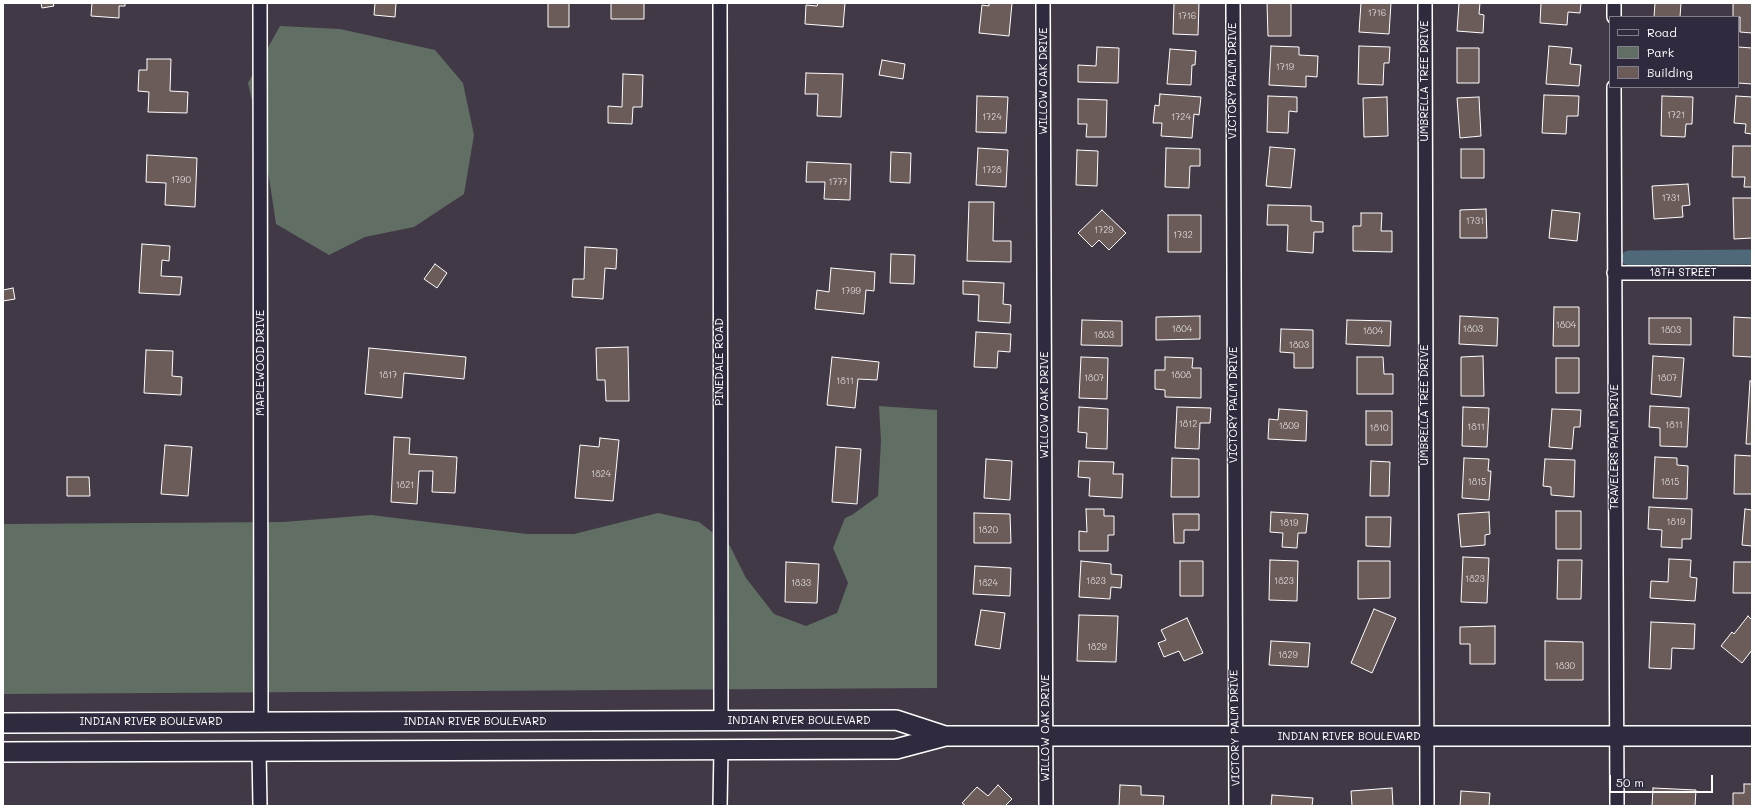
<!DOCTYPE html>
<html>
<head>
<meta charset="utf-8">
<style>
  body { margin:0 }
  #map { position:relative; width:1755px; height:809px; overflow:hidden; background:#413945; font-family:Mali,sans-serif }
  canvas { display:block }
  .frame { position:absolute; inset:0; border:4px solid #fff; pointer-events:none }
  .legend { position:absolute; left:1609px; top:16px; width:130px; height:72px; box-sizing:border-box; background:#2f2a3d; border:1px solid #827f8b; margin:0; padding:5px 7px; list-style:none; font-size:12px; color:#fff }
  .legend li { display:flex; align-items:center; gap:8px; height:20px }
  .legend b { width:20px; border:1px solid #827f8b }
  .scale { position:absolute; left:1609px; top:775px; width:104px; height:18px; box-sizing:border-box; border:2px solid #fff; border-top:0; padding-left:5px; font-size:12px; line-height:14px; white-space:nowrap; color:#fff; -webkit-text-stroke:3px #2f2a3d; paint-order:stroke }
</style>
</head>
<body>
<div id="map">
<canvas width="1755" height="809"></canvas>
<div class="frame"></div>
<ul class="legend">
<li><b style="height:5px;background:#2f2a3d"></b>Road</li>
<li><b style="height:11px;background:#616e63"></b>Park</li>
<li><b style="height:11px;background:#6b5b59"></b>Building</li>
</ul>
<div class="scale">50 m</div>
</div>
<script>
const g = document.querySelector('canvas').getContext('2d');
g.lineJoin = 'round';
function fill(path, color) { g.fillStyle = color; g.fill(path, 'evenodd'); }
const toPath = rows => new Path2D(rows.map(r => 'M' + r).join(''));
function stroke(path, color, width, dash) { g.strokeStyle = color; g.lineWidth = width; g.lineCap = dash ? 'butt' : 'round'; g.setLineDash(dash || []); g.stroke(path); }
function drawText(font, color, halo, rows, align = 'center') {
  g.font = font + ' Mali,sans-serif'; g.lineWidth = 3; g.setLineDash([]); g.textBaseline = 'middle'; g.strokeStyle = halo; g.fillStyle = color; for (const [text, x, y, turn = 0] of rows) {
    g.save(); g.translate(x, y); g.rotate((+turn || 0) * Math.PI / 180); g.textAlign = isNaN(turn) ? turn : align; if (halo) g.strokeText(text, 0, 0); g.fillText(text, 0, 0); g.restore();
  }
}
const green = toPath([
  [280,26,340,29,435,50,463,83,474,135,464,194,414,227,365,237,329,255,276,224,268,171,248,83],
  [879,406,937,410,937,688,3,694,3,524,283,522,371,515,527,534,574,534,658,513,699,522,730,546,746,578,774,614,806,626,837,613,848,583,833,548,845,518,852,515,878,496,881,441]
]);
const canal = toPath([
  [1629,258,1752,257]
]);
const building = toPath([
  [41,3,53,3,54,6,42,8,41,3],
  [92,3,125,3,125,6,119,6,119,18,91,16,92,3],
  [375,3,396,3,395,17,374,15,375,3],
  [548,3,569,3,569,27,548,27,548,3],
  [611,3,644,3,644,19,611,19,611,3],
  [818,3,845,3,843,27,805,24,806,5,817,6,818,3],
  [989,3,1012,3,1009,36,979,33,982,5,989,6,989,3],
  [1174,3,1199,3,1198,35,1173,34,1174,3],
  [1267,3,1291,3,1291,36,1268,36,1267,3],
  [1361,3,1391,3,1389,34,1359,32,1361,3],
  [1459,3,1480,3,1479,14,1484,15,1483,33,1457,31,1459,3],
  [1541,3,1581,3,1580,13,1568,12,1567,25,1540,23,1541,3],
  [1655,3,1681,3,1680,17,1649,17,1654,17,1655,3],
  [1733,3,1752,3,1752,33,1740,32,1740,17,1733,17,1733,3],
  [1271,46,1299,47,1299,55,1318,56,1317,77,1306,76,1306,87,1269,85,1271,46],
  [1359,46,1390,47,1389,63,1384,63,1383,85,1358,84,1359,46],
  [1549,46,1572,48,1570,64,1581,65,1579,86,1546,84,1549,46],
  [1097,47,1119,48,1118,83,1078,82,1078,65,1096,66,1097,47],
  [1738,47,1752,48,1752,84,1738,83,1738,47],
  [1457,48,1479,48,1479,83,1457,83,1457,48],
  [1170,49,1196,51,1195,65,1192,65,1191,85,1167,84,1170,49],
  [147,59,171,59,170,91,188,92,187,113,148,112,149,92,138,91,139,70,147,70,147,59],
  [882,60,905,64,903,79,879,75,882,60],
  [806,73,843,74,841,117,817,116,818,94,805,94,806,73],
  [623,74,643,75,642,107,633,107,632,124,608,123,608,106,622,107,623,74],
  [1160,94,1201,97,1199,115,1194,114,1192,138,1161,136,1162,123,1153,123,1155,105,1159,106,1160,94],
  [1544,95,1579,96,1578,116,1567,116,1566,134,1542,133,1544,95],
  [977,96,1008,97,1006,133,976,132,977,96],
  [1268,96,1297,97,1297,112,1289,111,1288,133,1267,132,1268,96],
  [1662,96,1693,97,1692,124,1686,124,1685,137,1661,136,1662,96],
  [1736,96,1752,97,1752,134,1745,133,1746,124,1734,123,1736,96],
  [1387,97,1388,136,1364,137,1363,98,1387,97],
  [1479,97,1481,136,1460,138,1457,98,1479,97],
  [1078,99,1107,100,1106,137,1086,137,1087,124,1078,124,1078,99],
  [1733,146,1752,146,1752,187,1744,187,1745,177,1732,177,1733,146],
  [1270,147,1295,149,1291,188,1266,186,1270,147],
  [978,148,1008,150,1006,187,976,185,978,148],
  [1166,148,1200,149,1200,166,1190,166,1189,188,1165,187,1166,148],
  [1461,149,1484,149,1484,178,1461,178,1461,149],
  [1077,150,1098,151,1097,186,1076,185,1077,150],
  [891,152,911,153,910,183,890,182,891,152],
  [147,155,197,158,195,207,165,205,166,183,146,182,147,155],
  [807,162,851,164,850,200,824,199,825,182,806,182,807,162],
  [1688,184,1690,205,1682,206,1683,217,1654,219,1652,186,1688,184],
  [1733,198,1752,198,1752,238,1734,239,1733,198],
  [969,202,994,202,993,241,1011,241,1011,262,967,261,969,202],
  [1268,205,1311,206,1311,221,1323,222,1323,232,1314,232,1313,253,1287,251,1288,225,1267,225,1268,205],
  [1486,209,1487,238,1460,238,1460,210,1486,209],
  [1102,210,1126,233,1109,250,1099,240,1092,247,1078,233,1102,210],
  [1552,210,1580,213,1577,241,1549,238,1552,210],
  [1361,213,1382,213,1381,231,1392,231,1392,252,1353,251,1353,226,1361,226,1361,213],
  [1168,215,1201,215,1201,252,1168,252,1168,215],
  [142,244,170,246,169,261,162,260,161,276,182,277,180,295,139,293,142,244],
  [585,247,617,249,616,269,605,268,603,299,572,297,573,279,584,279,585,247],
  [891,254,915,255,914,284,890,283,891,254],
  [435,264,447,273,437,288,424,279,435,264],
  [831,268,875,272,874,291,866,290,864,314,815,309,817,290,829,292,831,268],
  [963,281,1004,283,1003,304,1011,305,1010,323,978,321,979,295,963,294,963,281],
  [13,288,15,299,3,301,3,290,13,288],
  [1554,307,1579,307,1579,346,1553,346,1554,307],
  [1200,316,1200,339,1156,340,1156,317,1200,316],
  [1460,316,1498,318,1497,346,1459,344,1460,316],
  [1734,317,1752,318,1752,357,1733,356,1734,317],
  [1649,318,1691,318,1691,345,1649,344,1649,318],
  [1082,320,1122,321,1122,346,1081,345,1082,320],
  [1347,320,1391,321,1390,346,1346,344,1347,320],
  [1281,329,1313,330,1313,368,1294,368,1294,353,1280,352,1281,329],
  [976,332,1011,334,1010,352,998,351,997,368,974,367,976,332],
  [628,347,629,401,606,401,605,380,597,380,596,348,628,347],
  [369,348,466,357,464,379,404,373,402,398,365,394,369,348],
  [146,350,173,351,172,376,182,377,181,395,144,393,146,350],
  [1483,356,1484,396,1461,396,1461,357,1483,356],
  [1653,356,1684,358,1681,397,1651,394,1653,356],
  [832,357,879,362,877,380,858,379,855,408,827,405,832,357],
  [1081,357,1108,358,1107,399,1079,398,1081,357],
  [1165,357,1193,358,1192,368,1201,368,1201,398,1165,397,1165,390,1155,389,1155,370,1165,370,1165,357],
  [1357,357,1383,357,1384,374,1393,374,1393,394,1357,394,1357,357],
  [1556,358,1579,358,1579,393,1556,393,1556,358],
  [1750,381,1752,381,1752,444,1746,444,1750,381],
  [1650,406,1689,408,1687,447,1660,446,1660,428,1649,427,1650,406],
  [1079,407,1108,409,1107,449,1086,448,1087,433,1078,432,1079,407],
  [1177,407,1211,408,1210,423,1200,423,1199,449,1175,448,1177,407],
  [1463,407,1489,408,1487,447,1462,446,1463,407],
  [1279,409,1307,411,1306,441,1268,439,1269,419,1278,420,1279,409],
  [1552,409,1581,410,1580,427,1574,427,1572,449,1549,447,1552,409],
  [1366,411,1392,411,1392,445,1366,445,1366,411],
  [394,437,410,438,409,454,457,457,455,493,432,492,433,471,419,471,417,504,391,502,394,437],
  [600,438,619,440,613,501,575,498,580,445,599,447,600,438],
  [165,445,192,447,188,496,161,494,165,445],
  [836,447,861,449,857,504,832,502,836,447],
  [1735,455,1752,456,1752,494,1734,494,1735,455],
  [1655,457,1677,458,1677,465,1688,466,1687,499,1653,498,1655,457],
  [1172,458,1199,459,1199,497,1171,497,1172,458],
  [1464,458,1489,459,1488,471,1491,471,1489,500,1462,498,1464,458],
  [986,459,1012,461,1010,500,984,498,986,459],
  [1545,459,1575,460,1574,497,1551,495,1551,487,1543,486,1545,459],
  [1079,461,1114,462,1113,474,1123,474,1122,498,1089,496,1090,478,1078,477,1079,461],
  [1371,461,1390,462,1389,496,1370,496,1371,461],
  [67,477,89,477,90,496,67,496,67,477],
  [1649,507,1692,509,1691,539,1682,539,1682,548,1661,547,1662,530,1648,529,1649,507],
  [1086,509,1104,509,1104,516,1114,516,1114,535,1108,535,1108,551,1079,551,1079,531,1087,532,1086,509],
  [1745,509,1752,510,1752,546,1742,545,1745,509],
  [1556,511,1581,511,1581,549,1556,549,1556,511],
  [1271,512,1308,514,1306,533,1298,533,1297,548,1282,547,1283,533,1270,532,1271,512],
  [1489,512,1490,534,1485,535,1485,545,1461,547,1458,514,1489,512],
  [974,513,1010,514,1011,543,974,543,974,513],
  [1173,514,1199,514,1199,530,1184,530,1184,543,1174,543,1173,514],
  [1366,517,1391,517,1390,547,1366,546,1366,517],
  [1463,557,1489,558,1487,603,1461,602,1463,557],
  [1669,559,1691,560,1690,577,1697,578,1695,601,1650,598,1651,581,1668,582,1669,559],
  [1270,560,1298,561,1297,601,1269,600,1270,560],
  [1558,560,1582,560,1581,599,1557,599,1558,560],
  [1081,561,1111,564,1111,574,1122,575,1121,588,1111,587,1110,599,1079,597,1081,561],
  [1180,561,1203,561,1203,596,1180,596,1180,561],
  [1358,561,1390,561,1390,598,1358,599,1358,561],
  [786,562,819,564,817,603,785,602,786,562],
  [1734,562,1752,562,1752,593,1733,593,1734,562],
  [975,566,1011,568,1010,596,973,594,975,566],
  [1374,609,1396,618,1372,673,1351,663,1374,609],
  [981,610,1005,613,1000,649,975,645,981,610],
  [1079,615,1118,616,1116,662,1077,661,1079,615],
  [1748,616,1752,620,1752,650,1742,663,1721,646,1732,632,1734,634,1748,616],
  [1187,618,1203,653,1184,661,1179,651,1164,657,1158,643,1166,640,1161,630,1187,618],
  [1651,622,1695,624,1694,649,1672,648,1671,669,1649,668,1651,622],
  [1495,626,1495,664,1470,664,1470,644,1460,644,1460,627,1495,626],
  [1271,641,1310,643,1308,667,1269,665,1271,641],
  [1545,641,1583,642,1583,680,1545,680,1545,641],
  [1744,784,1752,784,1752,806,1733,806,1733,793,1744,793,1744,784],
  [998,785,1012,799,1005,806,966,806,962,803,977,787,988,796,998,785],
  [1120,785,1141,786,1141,795,1164,796,1163,806,1119,806,1120,785],
  [1392,788,1393,806,1352,806,1351,791,1392,788],
  [1653,788,1696,790,1695,806,1652,806,1653,788],
  [1461,791,1490,793,1489,806,1460,806,1461,791],
  [1272,795,1313,798,1312,806,1271,806,1272,795]
]);
const minor = toPath([
  [260,3,261,722],
  [720,3,721,721],
  [1043,3,1046,806],
  [1233,3,1236,806],
  [1425,3,1427,806],
  [1614,3,1614,17],
  [1614,87,1617,806],
  [1614,273,1752,273],
  [259,751,260,806],
  [720,806,721,749]
]);
const secondary = toPath([
  [3,723,896,720,945,736],
  [3,752,896,749,945,736,1752,736]
]);
const numberNames = [
  ["1716",1377,13],
  ["1716",1187,16],
  ["1719",1285,67],
  ["1721",1676,115],
  ["1724",992,117],
  ["1724",1181,117],
  ["1728",992,170],
  ["1790",181,180],
  ["1777",838,182],
  ["1731",1671,198],
  ["1731",1475,221],
  ["1729",1104,230],
  ["1732",1183,235],
  ["1799",851,291],
  ["1804",1566,325],
  ["1804",1182,329],
  ["1803",1473,329],
  ["1803",1671,330],
  ["1804",1373,331],
  ["1803",1104,335],
  ["1803",1299,345],
  ["1817",388,375],
  ["1808",1181,375],
  ["1807",1094,378],
  ["1807",1667,378],
  ["1811",845,381],
  ["1812",1188,424],
  ["1811",1674,425],
  ["1809",1289,426],
  ["1811",1476,427],
  ["1810",1379,428],
  ["1824",601,474],
  ["1815",1477,482],
  ["1815",1670,482],
  ["1821",405,485],
  ["1819",1676,522],
  ["1819",1289,523],
  ["1820",988,530],
  ["1823",1475,579],
  ["1823",1096,581],
  ["1823",1284,581],
  ["1833",801,583],
  ["1824",988,583],
  ["1829",1097,647],
  ["1829",1288,655],
  ["1830",1565,666]
];
const streetNames = [
  ["WILLOW OAK DRIVE",1044,81,-90],
  ["VICTORY PALM DRIVE",1233,81,-90],
  ["UMBRELLA TREE DRIVE",1425,81,-90],
  ["18TH STREET",1683,273],
  ["PINEDALE ROAD",720,362,-90],
  ["MAPLEWOOD DRIVE",261,363,-90],
  ["WILLOW OAK DRIVE",1045,405,-90],
  ["VICTORY PALM DRIVE",1234,405,-90],
  ["UMBRELLA TREE DRIVE",1425,405,-90],
  ["TRAVELERS PALM DRIVE",1615,447,-90],
  ["INDIAN RIVER BOULEVARD",799,721],
  ["INDIAN RIVER BOULEVARD",151,722],
  ["INDIAN RIVER BOULEVARD",475,722],
  ["WILLOW OAK DRIVE",1046,728,-90],
  ["VICTORY PALM DRIVE",1235,728,-91],
  ["INDIAN RIVER BOULEVARD",1349,737]
];
fill(green, '#616e63');
stroke(canal, '#50697a', 15);
fill(building, '#6b5b59');
stroke(building, '#fff', 1);
stroke(minor, '#fff', 16);
stroke(secondary, '#fff', 22);
stroke(minor, '#2f2a3d', 13);
stroke(secondary, '#2f2a3d', 19);
drawText('9px', '#dad6d6', null, numberNames);
drawText('11px', '#fff', '#2f2a3d', streetNames);
</script>
</body>
</html>
